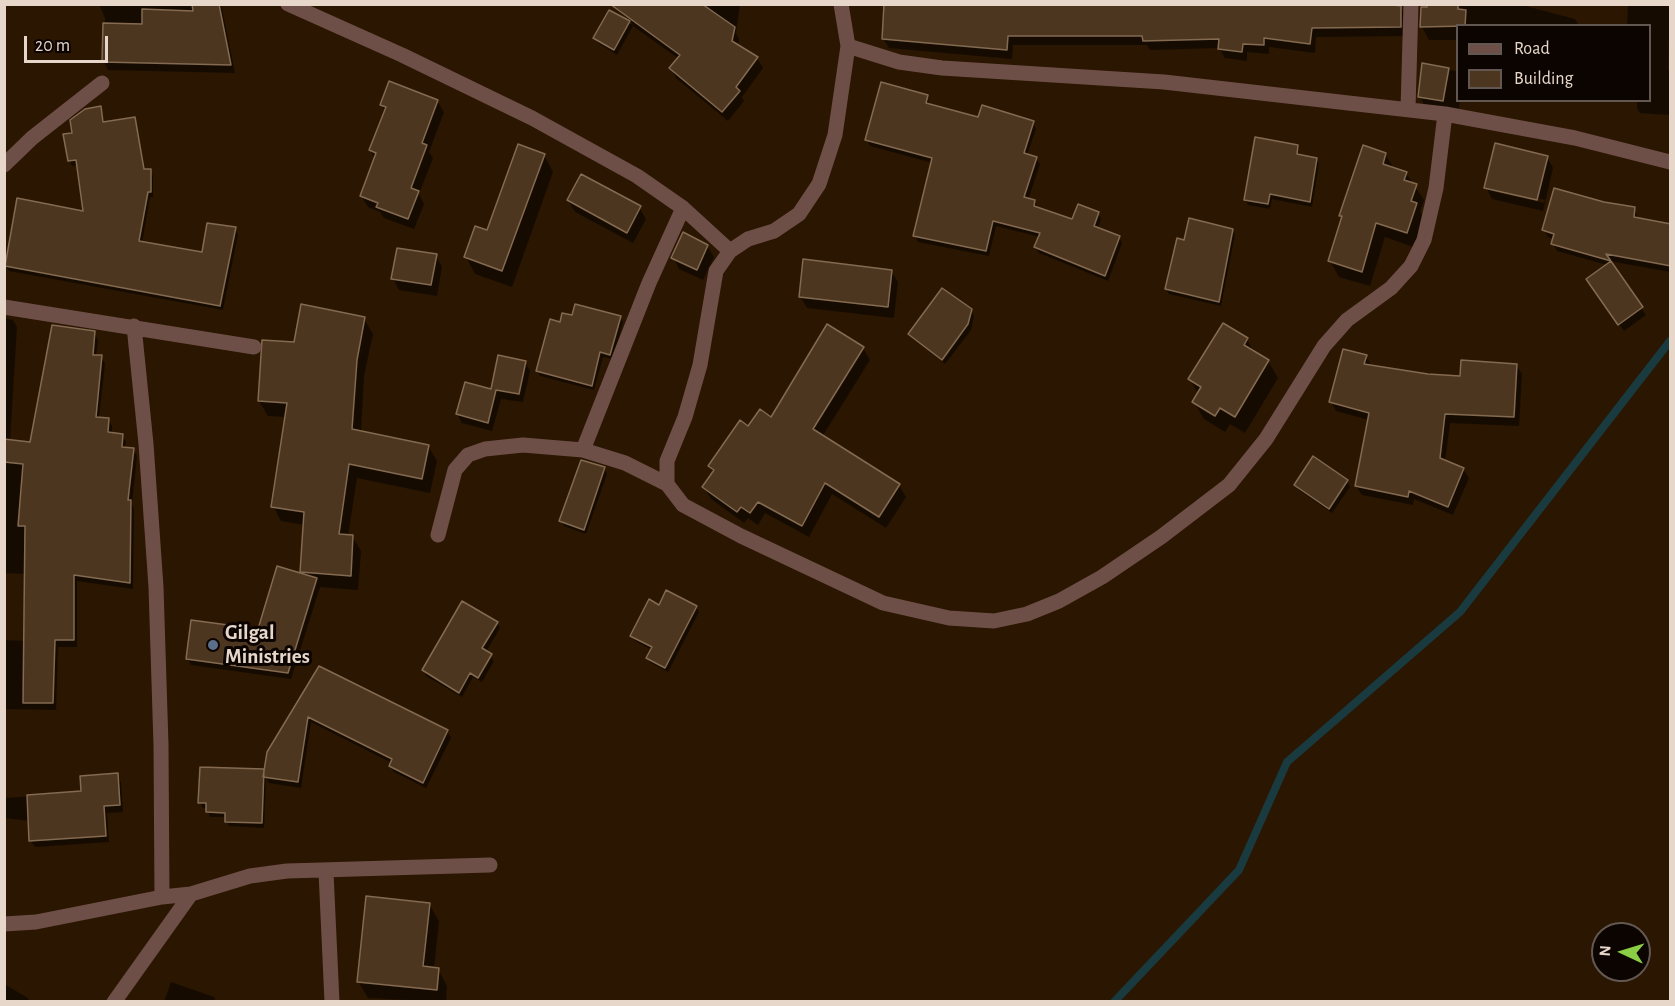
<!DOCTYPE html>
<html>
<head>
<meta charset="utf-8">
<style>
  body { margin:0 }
  #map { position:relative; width:1675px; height:1006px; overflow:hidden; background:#2a1601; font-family:"Alegreya Sans",sans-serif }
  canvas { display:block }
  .frame { position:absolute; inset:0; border:6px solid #e6d7ca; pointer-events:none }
  .legend { position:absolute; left:1456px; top:24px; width:195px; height:78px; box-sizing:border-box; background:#0c0401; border:2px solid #635851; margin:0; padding:8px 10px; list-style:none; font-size:18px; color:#e6d7ca }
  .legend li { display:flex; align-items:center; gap:12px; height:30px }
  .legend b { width:30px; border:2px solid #635851 }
  .north { position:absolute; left:1591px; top:922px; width:60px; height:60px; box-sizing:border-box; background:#0c0401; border:2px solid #635851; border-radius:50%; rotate:274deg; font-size:16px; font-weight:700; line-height:24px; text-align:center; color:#e6d7ca }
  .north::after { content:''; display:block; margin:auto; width:21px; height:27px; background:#8bce46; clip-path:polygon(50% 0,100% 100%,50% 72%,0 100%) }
  .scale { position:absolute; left:24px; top:36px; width:84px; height:27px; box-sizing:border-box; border:3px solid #e6d7ca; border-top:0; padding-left:8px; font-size:18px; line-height:21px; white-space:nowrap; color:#e6d7ca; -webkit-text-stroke:4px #0c0401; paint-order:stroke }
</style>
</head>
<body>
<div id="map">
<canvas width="1675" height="1006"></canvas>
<div class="frame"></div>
<ul class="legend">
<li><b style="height:8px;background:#6e4f47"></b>Road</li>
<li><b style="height:16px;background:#4d3620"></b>Building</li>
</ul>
<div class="north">N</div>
<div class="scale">20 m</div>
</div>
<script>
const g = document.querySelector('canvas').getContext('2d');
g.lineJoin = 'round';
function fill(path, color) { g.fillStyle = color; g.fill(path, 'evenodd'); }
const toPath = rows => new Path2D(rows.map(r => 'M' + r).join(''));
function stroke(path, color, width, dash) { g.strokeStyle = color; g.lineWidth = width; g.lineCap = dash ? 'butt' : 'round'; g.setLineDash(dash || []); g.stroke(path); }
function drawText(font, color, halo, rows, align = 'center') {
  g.font = font + ' "Alegreya Sans",sans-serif'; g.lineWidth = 6; g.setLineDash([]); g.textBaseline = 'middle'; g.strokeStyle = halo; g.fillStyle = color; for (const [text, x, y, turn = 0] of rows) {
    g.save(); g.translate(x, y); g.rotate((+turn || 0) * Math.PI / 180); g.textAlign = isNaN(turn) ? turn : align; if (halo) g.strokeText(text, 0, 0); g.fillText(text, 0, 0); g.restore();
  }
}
const shadow = toPath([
  [99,4,221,4,235,73,108,70,104,62,105,18],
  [637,4,740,4,736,33,739,39,738,46,757,58,763,68,742,97,744,101,728,121,676,78,671,68,679,59,633,26,617,55,598,43,595,38,610,12,633,25,628,17],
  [1429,4,1518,4,1575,19,1579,26,1458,26,1458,40,1429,40,1422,27,1422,8,1429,9],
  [1628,4,1670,4,1668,70,1670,70,1670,115,1640,113,1637,108,1637,100,1650,100,1650,26,1627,26],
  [1400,7,1406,16,1405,36,1316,37,1315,53,1269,47,1269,54,1247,52,1247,61,1225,58,1219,48,1150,50,1147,45,1013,45,1012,59,889,48,883,38],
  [1423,65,1456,71,1458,100,1460,100,1458,114,1426,108,1420,97],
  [927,97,930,106,979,119,1033,123,1036,129,1027,155,1036,158,1040,164,1028,200,1034,201,1038,207,1073,220,1098,213,1101,219,1098,229,1119,237,1122,243,1108,281,1039,253,1035,247,1040,237,996,226,989,256,918,242,915,236,933,163,870,146,867,140],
  [437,101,444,112,429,152,433,158,419,194,424,204,414,229,384,218,380,212,368,207,361,196,375,159,370,150,386,112,381,105],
  [100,108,105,124,134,119,137,124,145,171,150,171,153,176,153,197,150,197,142,243,203,254,235,229,238,234,223,310,9,271,6,266,85,212,78,165,72,166,69,160,74,134],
  [1297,146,1299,156,1316,159,1319,164,1312,207,1272,199,1270,209,1248,205,1245,199],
  [1364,147,1385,154,1394,169,1406,173,1424,200,1420,212,1425,220,1416,248,1385,237,1370,286,1339,277,1330,261],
  [544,155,553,172,512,287,475,274,466,257,488,232],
  [1547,157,1553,168,1543,211,1492,199,1486,187],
  [1492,188,1545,200,1544,203,1492,191],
  [568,200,639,207,646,219,633,243,575,212],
  [1603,204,1634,209,1638,219,1670,226,1670,272,1609,261,1646,315,1624,331,1592,286,1607,265,1557,251,1553,243,1554,239,1548,237,1544,230],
  [1232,230,1235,235,1221,306,1169,294,1166,289],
  [707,246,714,257,703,280,679,269,673,257],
  [436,256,442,267,437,296,399,290,393,279],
  [891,271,898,282,894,318,807,308,800,296],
  [971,310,974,316,971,330,945,364,910,334],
  [620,317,623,322,613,359,603,357,594,390,540,376,537,371,561,324],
  [4,318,13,320,17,327,10,441,31,444,94,333,98,340,96,357,101,357,105,364,99,418,109,420,112,426,112,434,122,435,126,442,125,449,133,450,137,456,132,504,134,509,133,589,77,581,77,647,58,647,56,710,4,709,4,640,25,641,26,574,4,573],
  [364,319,373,334,364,376,361,432,428,446,437,461,430,493,357,478,348,536,352,536,361,551,358,590,320,587,291,679,191,665,187,658,259,631,304,576,301,572,305,525,281,521,273,506,286,417,268,416,259,401,295,343],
  [1247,339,1254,353,1268,361,1278,378,1245,433,1230,424,1225,432,1204,419,1194,402,1199,395,1190,380],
  [863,348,870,360,822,437,899,485,906,497,886,528,832,494,809,537,765,513,758,525,748,518,744,523,711,499,704,487,714,473,710,466,748,428,771,419],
  [1366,356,1372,367,1428,375,1461,378,1516,365,1522,374,1519,426,1450,423,1445,461,1463,469,1469,478,1453,515,1414,499,1413,505,1362,495,1356,486,1369,420,1336,411,1331,402],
  [525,362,530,371,523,402,501,399,492,431,462,423,457,414,492,391],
  [604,468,607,474,586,534,564,526,561,521],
  [1347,481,1350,487,1332,513,1299,490,1296,485],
  [660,607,696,607,699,612,668,672,651,663,648,658,652,650,635,641,632,636],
  [497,623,500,628,486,652,494,661,482,682,473,677,462,697,426,676,423,670],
  [320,668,447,731,451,738,426,788,394,772,390,766,392,763,311,722,301,788,269,783,266,778,264,828,229,826,226,817,210,817,207,808,203,808,200,803,265,775],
  [117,775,121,782,123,812,107,813,109,842,35,847,31,841,30,821,4,818,4,798,83,793],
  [429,904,439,921,434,969,438,969,447,986,446,1002,368,998,358,981],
  [171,982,214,997,216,1002,164,1002],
  [4,984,28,998,30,1002,4,1002]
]);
const stream = toPath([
  [1114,1002,1239,870,1287,762,1460,612,1670,341]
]);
const building = toPath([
  [192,4,219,4,231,65,102,62,103,23,142,24,142,9,193,11,192,4],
  [610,4,702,4,735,27,732,41,758,57,736,87,740,91,722,112,669,68,680,55,610,4],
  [884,4,1387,4,1401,6,1401,27,1312,28,1310,44,1264,38,1264,45,1243,44,1242,52,1218,49,1219,39,1143,41,1142,36,1008,36,1007,50,882,39,884,4],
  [1427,4,1458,4,1458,9,1466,10,1465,26,1420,27,1421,7,1427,7,1427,4],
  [609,10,630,21,614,50,593,38,609,10],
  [1422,63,1449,68,1443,101,1418,97,1422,63],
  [389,81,438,100,422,143,427,145,411,188,419,191,408,219,376,207,378,203,360,196,376,153,369,150,386,107,380,105,389,81],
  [881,82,928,95,926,103,978,117,982,105,1034,121,1024,153,1037,157,1024,197,1035,200,1034,206,1072,219,1078,204,1099,212,1094,226,1120,236,1105,276,1034,247,1040,233,993,221,986,251,913,236,932,158,865,140,881,82],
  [101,106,103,122,135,117,144,169,151,169,151,192,148,192,139,241,202,252,207,223,236,227,220,306,5,266,17,198,83,211,76,160,68,161,63,134,72,133,70,120,85,109,101,106],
  [1255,137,1298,145,1297,154,1317,158,1310,202,1270,194,1268,204,1244,200,1255,137],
  [1495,143,1548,156,1537,200,1484,188,1495,143],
  [518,144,545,154,502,271,464,257,475,226,487,230,518,144],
  [1363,145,1386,153,1383,164,1407,172,1404,180,1417,184,1411,201,1417,203,1407,233,1376,223,1362,272,1328,261,1342,216,1339,216,1363,145],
  [581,174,641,206,627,233,567,200,581,174],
  [1554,188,1604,202,1635,207,1634,217,1671,224,1671,266,1606,254,1643,307,1618,325,1586,279,1611,261,1551,244,1554,234,1542,230,1554,188],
  [1189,218,1233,229,1219,302,1165,289,1177,238,1184,240,1189,218],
  [683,232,708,245,697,270,671,258,683,232],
  [397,248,437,254,431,285,391,279,397,248],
  [803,259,892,270,888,307,799,297,803,259],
  [942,288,972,309,968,324,942,360,908,334,942,288],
  [301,304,365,317,357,360,352,429,429,445,422,479,349,464,339,534,353,535,351,576,300,572,304,512,271,507,287,403,258,401,262,340,294,342,301,304],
  [575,304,621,316,610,355,600,352,592,386,536,371,550,319,560,322,562,313,572,315,575,304],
  [1223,323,1248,338,1244,345,1269,360,1235,417,1220,408,1215,416,1192,402,1201,387,1188,379,1223,323],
  [827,324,864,347,813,429,900,484,879,517,825,483,802,526,758,502,750,513,741,507,737,512,702,487,714,470,708,466,740,420,748,426,760,409,771,417,827,324],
  [52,325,95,331,93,355,102,355,96,417,109,418,108,432,123,434,122,447,134,448,128,500,131,500,130,583,74,575,74,640,55,640,53,703,23,703,25,526,18,526,23,464,4,462,4,439,30,442,52,325],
  [1343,349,1367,355,1364,364,1428,374,1460,376,1461,360,1517,364,1514,417,1445,414,1440,458,1464,468,1448,507,1409,491,1408,497,1355,486,1369,413,1329,402,1343,349],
  [498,355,526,361,519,394,496,390,488,423,456,414,465,382,491,389,498,355],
  [1313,456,1348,480,1329,509,1294,485,1313,456],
  [581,460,605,467,584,530,559,521,581,460],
  [277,566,317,578,288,673,186,659,191,620,258,629,277,566],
  [666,590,697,606,665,668,646,658,652,647,630,636,649,599,659,605,666,590],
  [462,601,498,622,482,648,492,654,478,678,470,673,459,693,422,670,462,601],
  [319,666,448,730,423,783,389,766,392,759,308,717,298,782,263,777,267,752,319,666],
  [200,767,264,769,262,823,225,822,225,813,206,812,206,803,198,803,200,767],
  [118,773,120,805,104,806,106,836,29,841,27,795,81,791,80,776,118,773],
  [366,896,430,903,423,966,439,968,437,990,357,982,366,896]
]);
const street = toPath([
  [288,4,402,55,532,118,637,176,683,208,730,251],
  [841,4,848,46,835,135,819,184,799,214,774,231,748,239,730,251,716,271,700,365,685,417,667,461,667,484,683,505,741,536,883,603,949,618,994,621,1027,614,1059,601,1102,577,1161,537,1229,485,1266,439,1324,346,1347,320,1391,288,1411,266,1424,240,1436,188,1445,114],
  [848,46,899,62,942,68,1164,82,1445,114,1575,138,1670,162],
  [1408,109,1411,4],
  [4,165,32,138,102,83],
  [4,307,254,347],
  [134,326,146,444,156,587,161,745,162,897],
  [583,450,649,283,683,208],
  [438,535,455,470,468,455,485,449,523,445,583,450,625,463,667,484],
  [326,872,332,1002],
  [4,924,36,922,162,897,191,894],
  [114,1002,191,894,250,876,287,871,490,865]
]);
const markers = [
  [213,645,6,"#5c6f8a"]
];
const poiNames = [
  ["Gilgal",225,633],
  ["Ministries",225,657]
];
fill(shadow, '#0007');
stroke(stream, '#193a3f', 8);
fill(building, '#4d3620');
stroke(building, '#836a51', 1.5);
stroke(street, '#6e4f47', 15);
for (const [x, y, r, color] of markers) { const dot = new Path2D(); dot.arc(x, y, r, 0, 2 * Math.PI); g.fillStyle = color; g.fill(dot); stroke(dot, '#0c0401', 2); }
drawText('bold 21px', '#e6d7ca', '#0c0401', poiNames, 'left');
</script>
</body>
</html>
